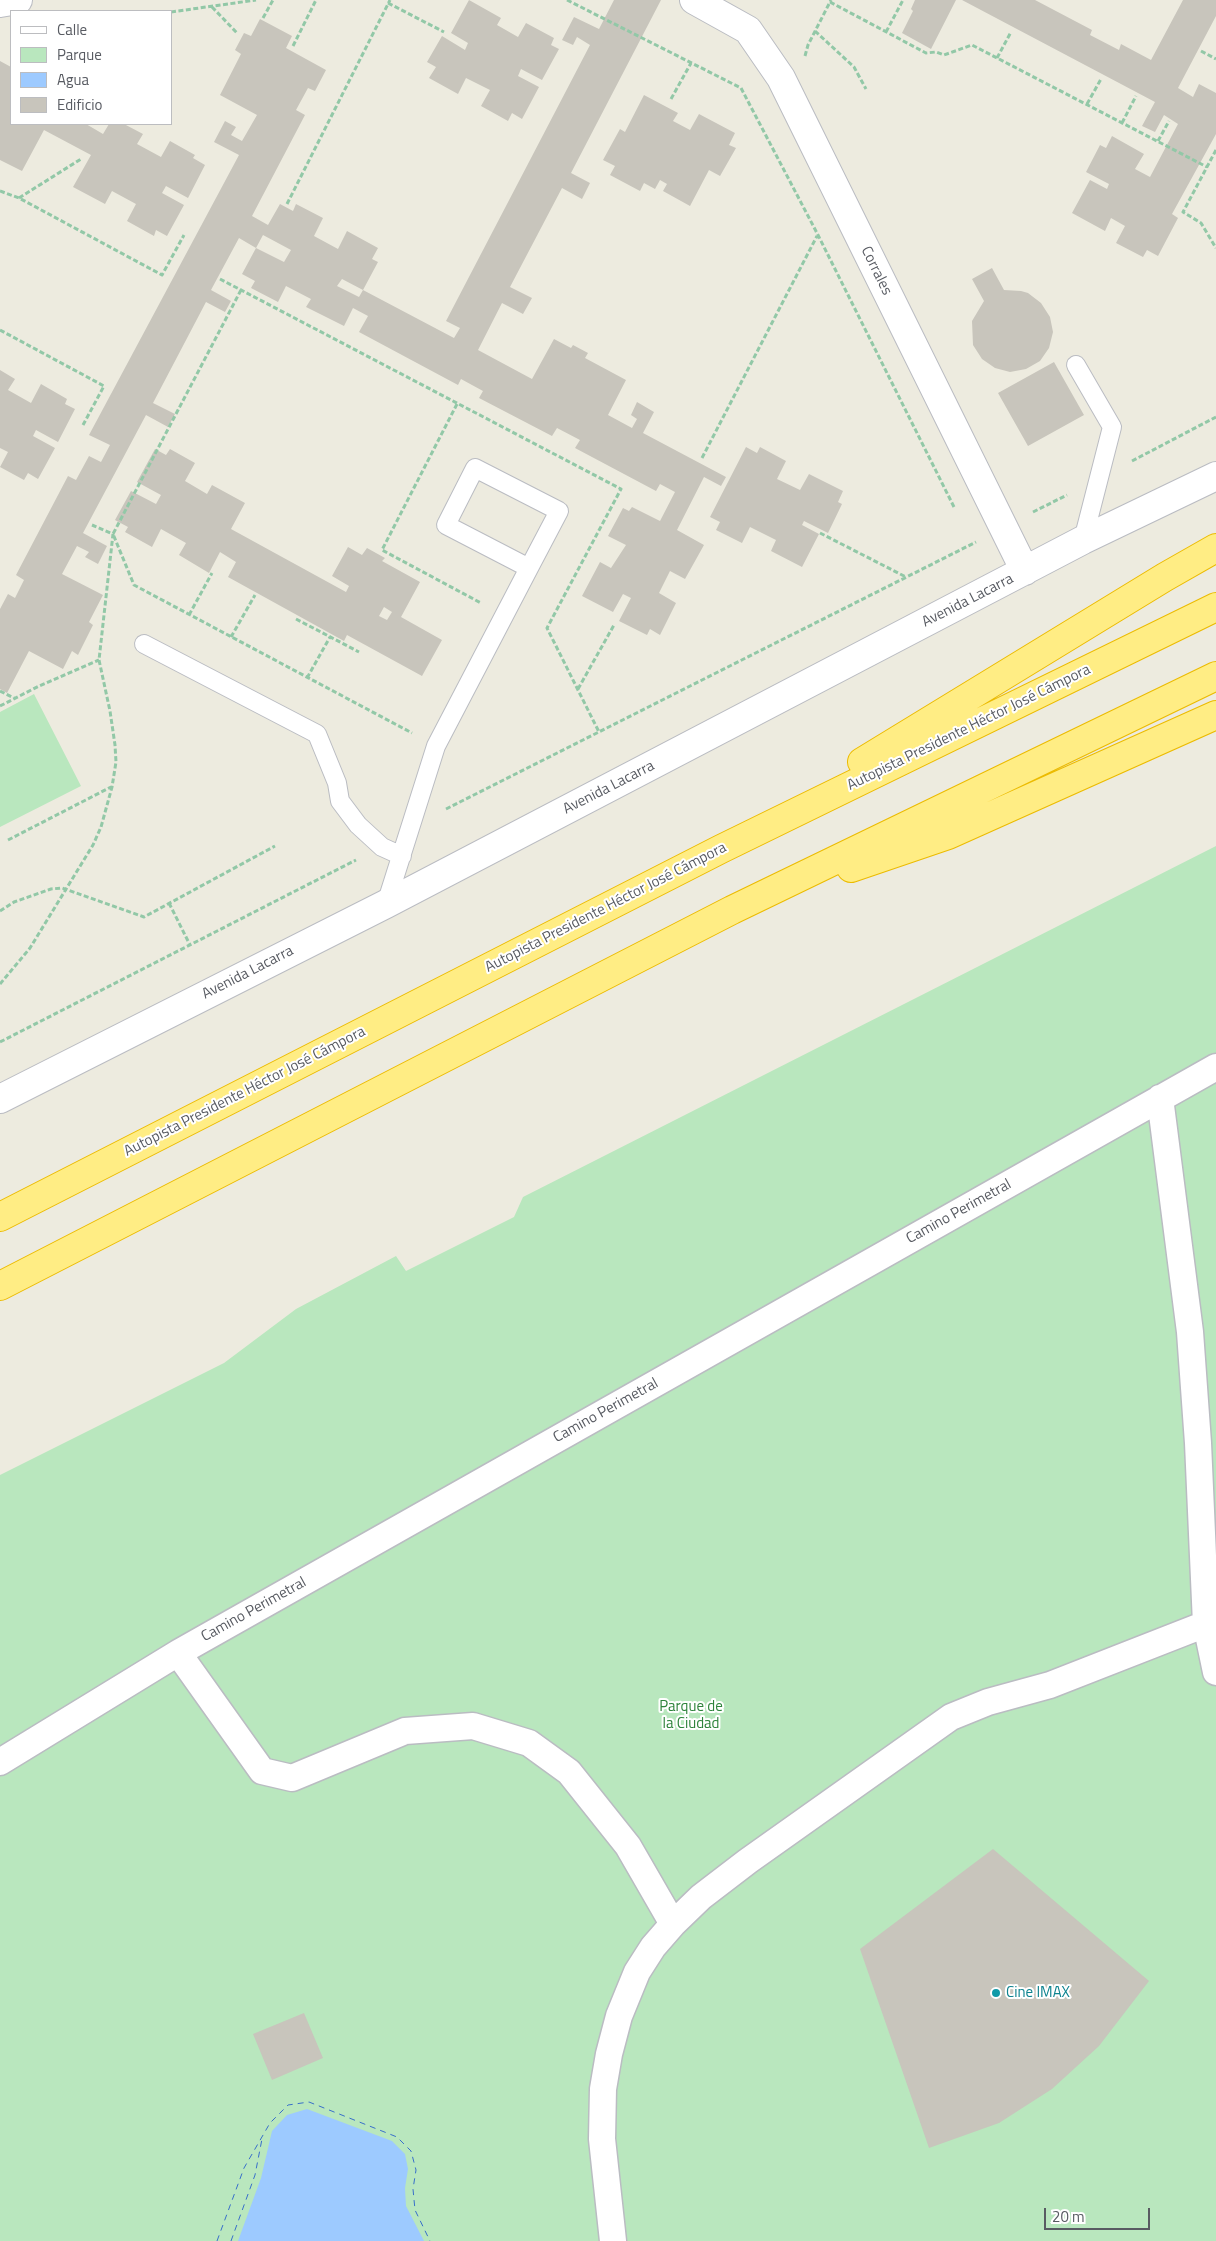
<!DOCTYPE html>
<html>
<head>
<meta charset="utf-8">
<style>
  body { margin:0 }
  #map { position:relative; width:1216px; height:2241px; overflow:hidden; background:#edebdf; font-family:"Titillium Web",sans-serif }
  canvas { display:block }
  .legend { position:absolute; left:10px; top:10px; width:162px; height:115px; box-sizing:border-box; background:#fff; border:1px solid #bcbdc0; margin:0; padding:6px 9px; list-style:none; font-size:15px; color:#585b62 }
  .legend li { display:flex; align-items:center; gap:10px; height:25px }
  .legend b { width:25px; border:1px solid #bcbdc0 }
  .scale { position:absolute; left:1044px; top:2208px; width:106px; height:22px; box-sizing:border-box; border:2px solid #585b62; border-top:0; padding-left:6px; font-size:15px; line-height:18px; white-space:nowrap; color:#585b62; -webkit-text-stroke:4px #fff; paint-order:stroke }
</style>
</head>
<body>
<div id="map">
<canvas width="1216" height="2241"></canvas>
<ul class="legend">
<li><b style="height:6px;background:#fff"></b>Calle</li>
<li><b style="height:14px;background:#b9e7be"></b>Parque</li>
<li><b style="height:14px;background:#9dcaff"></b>Agua</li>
<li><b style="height:14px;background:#c8c5bc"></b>Edificio</li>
</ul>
<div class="scale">20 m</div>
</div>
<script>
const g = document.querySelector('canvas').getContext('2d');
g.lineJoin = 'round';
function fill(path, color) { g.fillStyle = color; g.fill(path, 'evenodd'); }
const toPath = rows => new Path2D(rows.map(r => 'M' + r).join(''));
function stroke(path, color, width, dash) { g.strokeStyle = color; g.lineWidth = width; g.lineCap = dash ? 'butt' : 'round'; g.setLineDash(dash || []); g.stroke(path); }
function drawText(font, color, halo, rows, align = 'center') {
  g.font = font + ' "Titillium Web",sans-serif'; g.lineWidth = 4; g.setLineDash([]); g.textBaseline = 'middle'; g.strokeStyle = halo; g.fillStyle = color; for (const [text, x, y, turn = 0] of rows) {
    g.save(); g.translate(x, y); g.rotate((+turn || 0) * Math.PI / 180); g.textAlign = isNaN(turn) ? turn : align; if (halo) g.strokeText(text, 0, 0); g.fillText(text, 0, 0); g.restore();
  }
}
const green = toPath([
  [34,694,81,786,0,827,0,712],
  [1216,846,1216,2241,0,2241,0,1475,224,1363,296,1309,396,1256,406,1271,514,1217,523,1197]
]);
const water = toPath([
  [307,2109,392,2141,405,2154,408,2169,405,2188,406,2206,424,2241,238,2241,261,2178,272,2131,287,2115]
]);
const ferry = toPath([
  [217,2241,244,2168,270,2123,288,2105,309,2102,397,2137,411,2151,416,2170,413,2189,415,2210,430,2241],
  [231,2241,255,2175,262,2139]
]);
const building = toPath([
  [469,0,501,18,497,25,518,37,526,23,554,38,551,45,559,49,542,80,521,69,518,76,539,87,522,119,512,113,508,121,481,106,490,90,466,78,458,94,429,78,436,67,427,62,442,36,465,50,468,43,451,33],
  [614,0,661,0,571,173,590,183,582,199,562,188,510,287,532,298,523,314,502,303,478,350,532,379,554,339,571,348,573,345,588,353,585,358,626,380,608,415,632,428,637,419,631,415,637,402,654,412,643,433,726,477,721,486,704,477,677,530,704,545,685,579,670,571,659,593,676,603,660,635,650,629,647,635,619,621,631,598,623,594,613,612,582,596,600,562,611,568,626,545,608,536,623,508,629,511,632,507,660,521,675,492,660,484,656,491,575,448,580,440,557,428,552,436,479,398,483,391,461,379,458,385,359,332,368,316,353,308,344,326,306,307,311,299,286,286,278,302,251,288,255,281,242,274,256,248,284,262,291,250,263,235,256,248,239,238,211,290,231,301,225,312,206,302,153,403,175,414,168,427,146,415,83,533,107,546,98,564,85,557,89,552,77,546,62,574,103,595,89,622,93,625,78,655,72,651,63,669,29,651,7,693,0,689,0,609,8,594,15,598,24,580,16,575,68,476,76,480,89,456,101,462,110,445,89,435,239,155,214,142,225,121,236,127,231,135,242,141,257,115,220,95,241,54,235,50,244,33,251,36,260,19,292,36,286,48,326,70,315,91,308,88,296,110,305,115,252,216,268,225,280,204,293,211,296,204,323,218,314,236,338,249,347,231,378,248,372,259,378,262,363,290,342,279,337,286,359,297,363,290,454,338,460,328,446,321,590,45,577,37,573,45,562,40,574,17,599,29],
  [915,0,956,0,931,49,902,33,913,11,911,9],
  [962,0,1035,0,1092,30,1090,35,1119,50,1121,44,1151,60,1183,0,1216,0,1216,16,1178,88,1193,97,1199,84,1216,93,1216,134,1172,214,1178,218,1158,256,1147,250,1143,257,1116,243,1125,226,1111,218,1105,231,1072,213,1090,180,1107,189,1109,184,1086,172,1100,145,1106,148,1112,136,1144,154,1135,169,1150,177,1178,124,1164,115,1155,132,1142,126,1155,102],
  [0,61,11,67,11,124,86,124,103,134,109,124,124,124,143,134,137,144,161,157,170,141,195,155,193,158,205,165,188,198,166,186,162,193,184,205,167,236,156,230,154,236,127,221,136,204,112,191,105,204,73,187,91,155,44,130,22,171,0,160],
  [644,95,678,113,673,121,690,130,699,114,735,133,729,145,736,148,720,176,709,170,690,206,663,191,667,184,660,180,655,189,644,183,640,191,610,175,615,166,603,160,620,129,625,132],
  [992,268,1004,290,1021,291,1028,293,1041,303,1050,317,1053,332,1049,348,1040,361,1026,369,1010,372,995,368,982,359,973,345,972,321,984,301,972,279],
  [1054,362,1084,415,1028,446,998,393],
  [0,370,15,379,8,390,31,403,41,384,67,399,65,404,75,409,58,442,36,430,33,436,55,448,38,479,28,473,24,480,0,467,8,452,0,448],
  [746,447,757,453,760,447,786,461,777,479,800,490,809,474,843,491,838,502,842,504,828,533,804,521,802,525,819,534,802,567,771,551,776,540,750,527,742,543,716,530,720,522,710,517],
  [155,449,166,455,170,449,195,463,185,481,207,494,212,485,245,503,231,529,346,592,349,586,332,576,348,547,362,555,367,548,385,558,382,561,420,582,401,617,442,640,422,676,347,635,344,641,228,577,236,562,220,552,209,573,179,555,186,543,161,529,152,547,125,532,128,527,115,520,131,491,156,504,161,495,137,482],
  [384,607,392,612,387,620,379,616],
  [993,1849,1149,1981,1099,2046,1052,2089,999,2123,929,2148,860,1949],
  [304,2013,323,2058,272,2080,253,2034]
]);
const path = toPath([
  [567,0,741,88,818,235,955,509],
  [830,2,926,53,936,52,944,55,972,45,1207,167],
  [388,3,444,32],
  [212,7,238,34],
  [171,12,256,0],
  [263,18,273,0],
  [815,31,854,67,866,89],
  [886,32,903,0],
  [293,46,316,0],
  [1201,51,1216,59],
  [805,56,808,45,831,0],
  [997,58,1011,32],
  [671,99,691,63],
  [1087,104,1101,79],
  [1122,123,1136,96],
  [1158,141,1169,121],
  [1216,150,1183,212,1201,223,1216,248],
  [0,191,19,198,162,275,184,235],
  [19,198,81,159],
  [287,204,390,0],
  [220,279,621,489,547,628,599,732],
  [241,290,113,534,134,585,412,733],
  [0,330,104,386,83,425],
  [457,404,382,550,481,603],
  [702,458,817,236],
  [1132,461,1216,417],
  [1033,512,1067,495],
  [820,533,906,577],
  [189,615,212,573],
  [296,619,359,652],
  [231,637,255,595],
  [307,678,330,637],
  [578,689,614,625],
  [0,691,14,698],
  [0,706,39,686,99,660],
  [446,809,976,542],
  [8,840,111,787],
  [169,903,190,945],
  [0,911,14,902,51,889,62,888,144,917,275,846],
  [0,984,30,948,93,845,101,827,112,787,116,762,115,745,110,711,99,660,113,534,92,525],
  [0,1042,356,860]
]);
const service = toPath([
  [1076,365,1112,427,1083,540],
  [144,644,317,734,337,783,340,801,358,825,382,847,402,856],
  [386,904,436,746,529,568,559,511,475,468,446,525,529,568]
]);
const pedestrian = toPath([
  [1160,1098,1190,1332,1198,1443,1206,1624,1216,1672],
  [178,1653,262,1771,292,1778,405,1731,473,1726,529,1743,569,1772,628,1846,673,1924],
  [0,1762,178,1653,1216,1067],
  [613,2241,602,2139,603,2089,609,2054,619,2016,637,1972,653,1947,673,1924,701,1897,748,1861,951,1717,988,1702,1050,1685,1216,1620]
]);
const minor = toPath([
  [694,0,748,30,781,78,1025,571],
  [0,3,18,0],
  [0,1099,386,904,1083,540,1216,476]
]);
const motorway = toPath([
  [862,762,1165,577,1216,548],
  [851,868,948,835,1216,715],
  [0,1217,721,849,1216,607],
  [0,1286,732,910,1216,676]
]);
const markers = [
  [996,1993,5,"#0f9aa8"]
];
const streetNames = [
  ["Corrales",876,271,64],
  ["Avenida Lacarra",968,601,-27],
  ["Autopista Presidente Héctor José Cámpora",969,728,-26],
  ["Avenida Lacarra",609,788,-27],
  ["Autopista Presidente Héctor José Cámpora",606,908,-27],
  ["Avenida Lacarra",248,973,-27],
  ["Autopista Presidente Héctor José Cámpora",245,1092,-27],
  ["Camino Perimetral",959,1212,-29],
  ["Camino Perimetral",606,1411,-29],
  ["Camino Perimetral",254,1610,-29]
];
const parkNames = [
  ["Parque de",691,1707],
  ["la Ciudad",691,1724]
];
const cultureNames = [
  ["Cine IMAX",1006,1993]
];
fill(green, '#b9e7be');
fill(water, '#9dcaff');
stroke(ferry, '#386fca', 1, [6, 5]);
fill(building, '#c8c5bc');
stroke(service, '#babcc2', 20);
stroke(pedestrian, '#babcc2', 29);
stroke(minor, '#babcc2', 30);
stroke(motorway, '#ecbb00', 30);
stroke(path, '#92c8a7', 3, [5, 2.5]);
stroke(service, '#fff', 18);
stroke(pedestrian, '#fff', 26);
stroke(minor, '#fff', 28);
stroke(motorway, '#ffed84', 28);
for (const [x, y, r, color] of markers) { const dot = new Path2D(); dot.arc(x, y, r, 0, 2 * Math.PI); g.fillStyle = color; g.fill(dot); stroke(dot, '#fff', 2); }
drawText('15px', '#585b62', '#fff', streetNames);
drawText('15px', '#2e833b', '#fff', parkNames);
drawText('15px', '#0d838f', '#fff', cultureNames, 'left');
</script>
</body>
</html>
